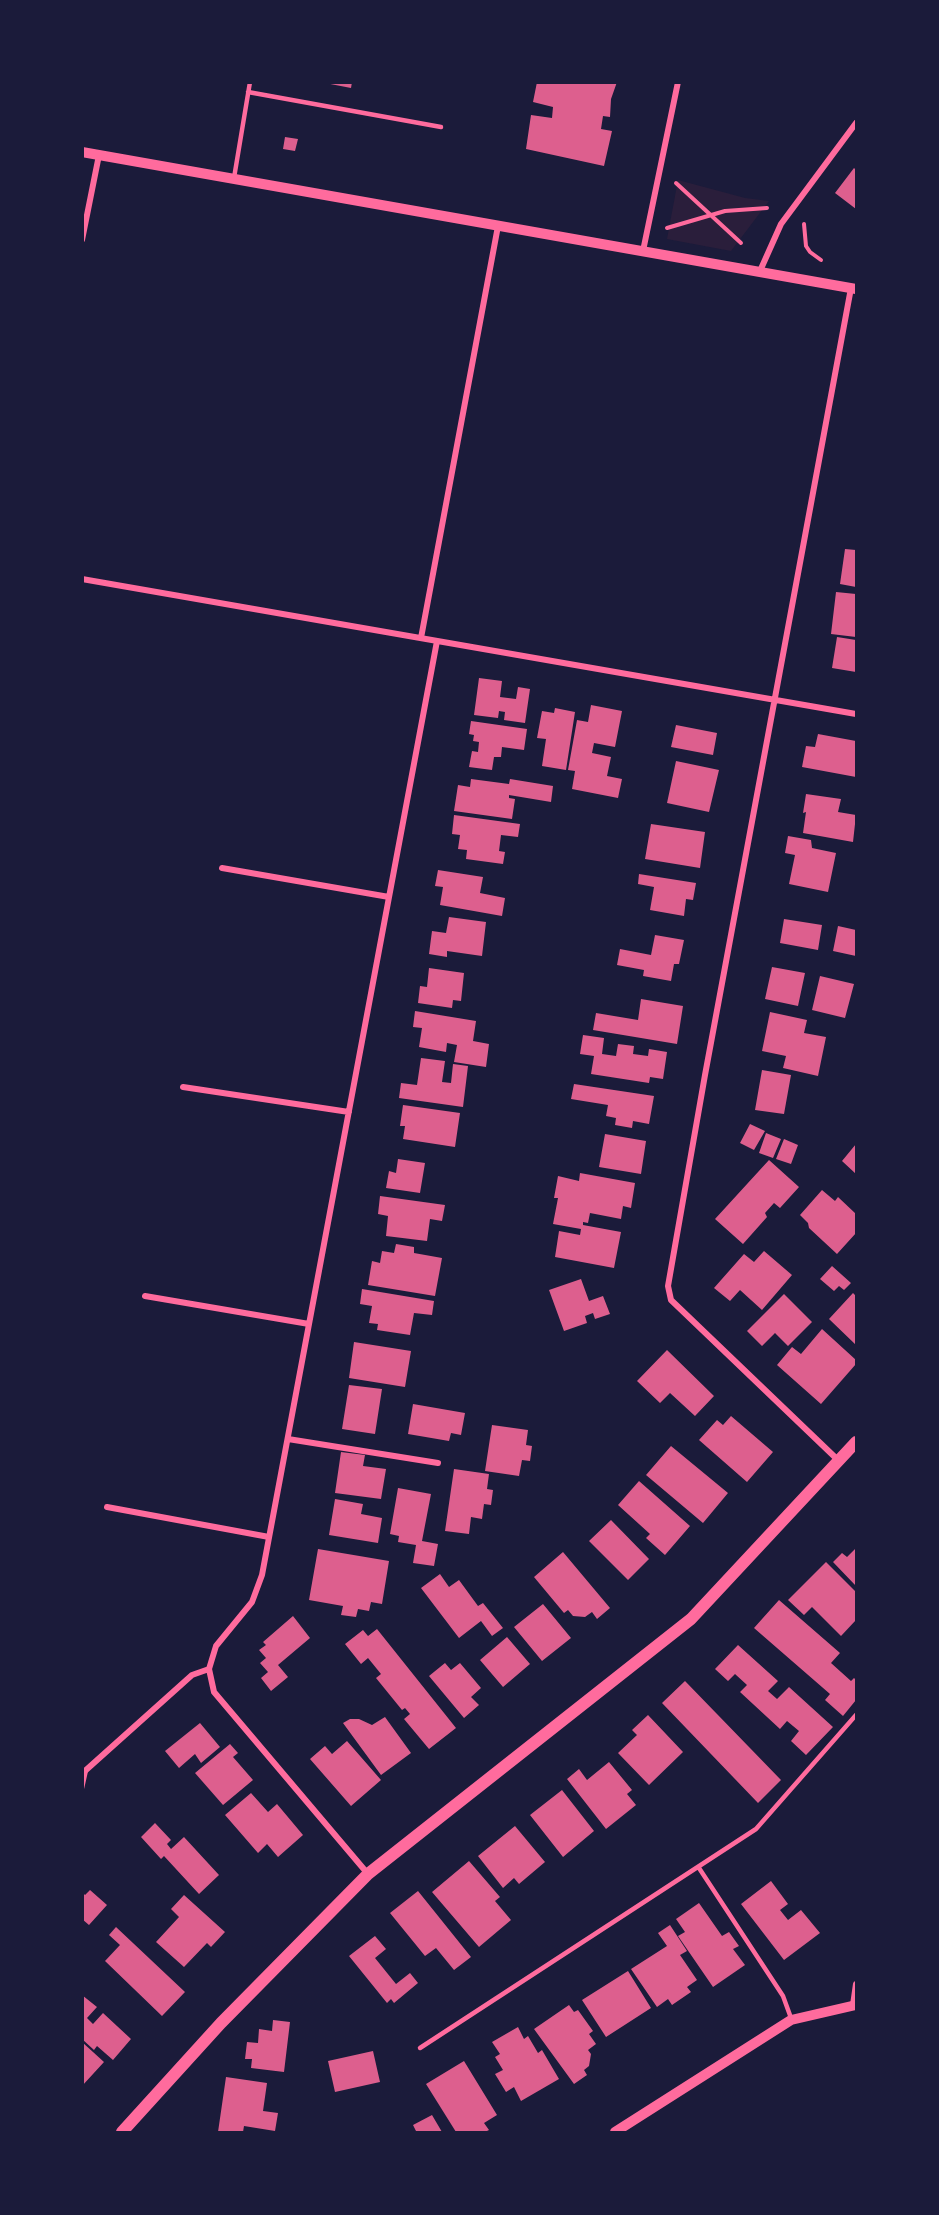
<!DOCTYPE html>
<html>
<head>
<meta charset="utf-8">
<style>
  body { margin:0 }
  #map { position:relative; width:939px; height:2215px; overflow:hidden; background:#1b1b3a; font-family:Figtree,sans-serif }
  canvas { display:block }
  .frame { position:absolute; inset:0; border:84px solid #1b1b3a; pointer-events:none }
</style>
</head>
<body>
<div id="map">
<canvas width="939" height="2215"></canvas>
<div class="frame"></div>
</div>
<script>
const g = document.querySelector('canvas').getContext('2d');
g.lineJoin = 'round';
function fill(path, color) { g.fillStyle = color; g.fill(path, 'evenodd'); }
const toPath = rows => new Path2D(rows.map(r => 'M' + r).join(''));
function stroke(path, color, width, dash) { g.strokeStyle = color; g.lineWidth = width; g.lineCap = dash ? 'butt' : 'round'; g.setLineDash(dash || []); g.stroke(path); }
const green = toPath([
  [678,180,745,198,769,201,731,251,667,239]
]);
const building = toPath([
  [320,82,352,82,351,88],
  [537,82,617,82,611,99,610,117,603,116,601,129,612,131,604,166,526,149,531,115,552,118,553,107,533,102],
  [285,137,298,139,295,151,283,149],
  [854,168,856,170,856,209,835,193],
  [845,549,856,550,856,587,840,584],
  [836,592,856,594,856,637,831,634],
  [837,637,856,640,856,672,832,668],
  [479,678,502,681,500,697,516,699,518,687,530,689,525,723,504,720,505,712,499,711,498,718,474,715],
  [591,705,622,711,615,747,594,743,592,753,611,757,607,776,622,779,618,798,572,789,575,771,568,770,577,720,588,722],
  [555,708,575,712,566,770,542,766,546,739,537,738,542,711,554,713],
  [471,721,527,729,524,750,502,747,501,757,494,757,492,770,469,767,472,751,478,752,479,742,473,741,474,735,469,734],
  [676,725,717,733,713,755,671,747],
  [818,734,856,741,856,777,802,767,806,746,815,747],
  [676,761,719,770,709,812,667,803],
  [471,779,509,784,510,779,553,786,551,802,509,795,509,798,515,799,512,819,454,811,458,785,470,787],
  [806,794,841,799,838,812,856,815,853,842,803,833,806,812,803,813],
  [454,815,520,824,518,837,501,835,499,851,505,852,503,864,466,859,467,850,458,849,460,835,452,834],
  [651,824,705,832,700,868,645,859],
  [788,836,811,840,812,848,836,853,828,892,789,884,795,855,785,853],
  [438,870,483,877,480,893,505,898,502,916,440,905,443,887,435,886],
  [639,874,696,883,693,900,686,899,684,916,650,910,654,887,638,884],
  [449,917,486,922,482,956,447,951,447,957,429,954,432,931,446,933],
  [784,919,822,925,818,950,780,943],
  [838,926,856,930,856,956,833,951],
  [655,935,684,940,679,964,674,964,671,981,643,976,644,970,617,965,620,949,651,955],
  [772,967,805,973,798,1006,765,999],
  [429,968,464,973,461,1001,453,1000,452,1008,418,1003,420,986,427,987],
  [820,976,854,984,845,1018,812,1010],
  [641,999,683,1006,677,1044,593,1030,596,1013,638,1020],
  [415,1011,476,1021,473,1041,489,1044,486,1067,454,1062,457,1045,447,1043,446,1052,419,1047,422,1028,413,1027],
  [770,1012,807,1020,804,1033,826,1037,818,1076,783,1068,786,1056,762,1051],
  [583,1035,604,1038,602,1054,616,1056,618,1044,634,1046,633,1054,648,1056,649,1049,667,1052,663,1079,650,1077,649,1083,591,1074,594,1056,580,1054],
  [421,1058,445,1061,442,1082,451,1083,453,1064,468,1066,463,1107,399,1098,401,1083,417,1085],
  [762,1070,791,1075,784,1114,755,1110],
  [574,1084,654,1096,649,1124,633,1121,632,1128,615,1125,616,1118,606,1116,608,1105,571,1099],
  [403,1105,460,1113,455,1147,403,1139,405,1126,400,1126],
  [750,1124,765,1131,754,1150,740,1143],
  [766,1133,781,1139,773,1158,759,1153],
  [605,1134,646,1141,641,1174,599,1167],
  [784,1139,798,1145,791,1164,776,1159],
  [856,1144,856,1174,842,1161],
  [398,1159,425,1163,420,1193,386,1188,389,1171,396,1173],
  [769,1160,799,1187,780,1208,774,1203,765,1213,767,1217,743,1244,715,1219],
  [580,1173,635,1183,631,1208,623,1206,621,1219,590,1213,588,1223,583,1222,583,1225,621,1232,614,1268,555,1257,559,1231,580,1235,581,1229,553,1224,558,1198,554,1198,558,1176,579,1181],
  [822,1190,835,1201,838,1197,856,1214,856,1233,837,1254,809,1228,808,1223,800,1215],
  [380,1196,445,1205,442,1221,430,1219,427,1241,386,1236,388,1216,378,1214],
  [396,1244,414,1247,414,1253,442,1258,435,1296,368,1285,372,1261,380,1263,382,1251,394,1253],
  [764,1251,792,1275,762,1310,740,1290,730,1301,714,1288,744,1254,754,1262],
  [832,1266,851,1283,844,1290,839,1286,834,1291,820,1279],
  [581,1279,589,1301,603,1296,610,1314,595,1319,593,1313,585,1316,587,1323,564,1331,549,1290],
  [362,1289,434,1301,432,1315,414,1313,410,1335,377,1330,378,1324,369,1323,372,1306,360,1304],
  [853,1293,856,1296,856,1345,829,1319],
  [784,1294,812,1322,788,1346,775,1333,762,1346,747,1331],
  [822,1329,856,1360,856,1364,821,1404,777,1365,792,1347,801,1354],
  [354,1342,411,1351,405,1387,349,1378],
  [667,1350,714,1396,695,1416,670,1393,660,1403,637,1381],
  [349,1385,382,1389,375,1434,342,1429],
  [413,1404,465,1413,461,1435,451,1433,449,1441,408,1434],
  [731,1416,773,1452,747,1482,699,1440,717,1420,723,1425],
  [492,1425,528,1430,526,1445,532,1446,530,1461,522,1460,519,1476,485,1471],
  [671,1446,728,1493,703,1523,646,1475],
  [341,1452,365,1455,363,1466,386,1469,381,1499,335,1493],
  [454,1469,489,1474,487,1489,493,1490,491,1505,484,1504,482,1519,471,1517,469,1534,445,1531],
  [639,1481,690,1526,665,1555,646,1538,650,1534,618,1505],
  [398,1488,431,1494,422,1541,438,1544,434,1566,413,1563,416,1545,398,1542,399,1536,390,1534],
  [335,1499,363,1504,361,1514,382,1518,378,1543,329,1535],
  [611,1520,649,1559,628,1580,589,1541],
  [856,1548,856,1586,833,1562,842,1553,847,1557],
  [318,1549,389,1561,382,1604,371,1602,369,1611,358,1609,356,1617,341,1615,343,1606,309,1600],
  [563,1552,610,1608,597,1619,592,1612,585,1617,573,1616,568,1610,564,1613,534,1577],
  [826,1562,856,1592,856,1620,841,1636,812,1607,804,1615,788,1600],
  [440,1574,449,1587,459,1580,478,1606,483,1603,503,1628,492,1636,481,1621,459,1638,421,1588],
  [779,1600,840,1653,831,1663,851,1681,854,1678,856,1680,856,1700,843,1716,825,1700,830,1694,754,1628],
  [543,1604,571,1638,542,1661,514,1627],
  [293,1616,310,1638,278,1665,288,1677,271,1691,261,1678,268,1672,260,1663,266,1658,259,1650,266,1645,263,1642],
  [377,1629,456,1728,429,1749,404,1719,410,1714,405,1708,402,1710,376,1678,381,1674,368,1658,361,1664,345,1644,363,1630,368,1636],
  [507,1637,530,1664,503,1687,480,1660],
  [738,1645,778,1681,768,1691,777,1699,789,1687,833,1727,806,1755,791,1741,799,1731,787,1721,780,1729,740,1692,747,1685,735,1674,728,1681,715,1669],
  [445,1663,451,1670,460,1663,481,1688,471,1697,479,1705,464,1718,429,1676],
  [685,1681,781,1780,758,1803,662,1703],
  [648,1715,683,1752,649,1785,618,1753,637,1735,632,1730],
  [385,1717,411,1753,381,1775,343,1723,350,1719,359,1719,372,1725],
  [200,1723,220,1747,201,1763,195,1754,179,1768,165,1751],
  [347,1741,381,1780,351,1806,310,1759,325,1746,332,1754],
  [230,1744,238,1753,233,1757,253,1780,223,1805,195,1773],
  [609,1762,632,1790,627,1794,636,1805,606,1829,567,1779,579,1769,587,1780],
  [562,1790,594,1831,563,1857,530,1815],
  [251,1793,268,1812,277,1804,303,1835,278,1857,267,1844,258,1853,225,1815],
  [155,1823,171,1840,167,1844,171,1849,184,1837,219,1875,199,1894,164,1856,161,1859,141,1837],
  [515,1826,545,1862,519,1884,514,1878,503,1888,478,1856],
  [469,1861,500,1897,495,1901,511,1920,479,1947,432,1892],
  [771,1881,788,1904,780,1910,788,1920,801,1910,820,1933,784,1960,741,1904],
  [90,1890,107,1905,89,1925,82,1919,82,1892,85,1895],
  [418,1891,471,1957,454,1970,436,1948,425,1956,390,1913],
  [184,1895,225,1932,211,1947,207,1943,184,1967,156,1942,179,1917,171,1909],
  [699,1903,722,1936,729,1932,739,1946,733,1949,745,1965,713,1987,678,1936,685,1932,676,1919],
  [670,1925,687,1951,680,1955,697,1980,687,1987,691,1992,672,2005,668,1999,657,2007,631,1969,667,1946,658,1933],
  [116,1927,185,1992,162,2016,105,1961,120,1945,109,1935],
  [375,1936,386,1949,375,1958,396,1984,410,1973,418,1983,394,2003,391,1999,387,2003,349,1956],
  [628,1971,651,2008,606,2037,582,2000],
  [82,1995,97,2007,87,2018,93,2024,103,2013,131,2039,113,2060,97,2046,94,2050,82,2039],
  [569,2005,574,2012,578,2010,593,2031,589,2034,596,2044,588,2050,591,2054,589,2066,584,2070,587,2075,574,2084,534,2029],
  [273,2020,290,2022,284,2072,251,2068,252,2059,245,2059,247,2042,258,2043,259,2029,272,2031],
  [518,2027,524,2039,528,2036,538,2053,542,2050,559,2079,521,2101,514,2087,506,2092,495,2074,503,2070,495,2057,500,2054,492,2042],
  [82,2042,104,2062,82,2086],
  [373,2051,380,2082,335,2092,328,2061],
  [464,2061,497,2115,484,2123,489,2130,485,2132,456,2132,426,2084],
  [226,2077,267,2083,263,2111,278,2113,275,2131,244,2126,243,2132,218,2132],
  [432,2115,442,2132,413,2132,416,2131,413,2125]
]);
const path = toPath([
  [676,183,741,243],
  [804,224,806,246,810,252,821,260],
  [667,228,725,211,767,208]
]);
const service = toPath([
  [248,92,441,127],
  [234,178,250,82],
  [82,1788,86,1770],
  [699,1868,783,1996,791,2018],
  [420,2048,756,1829,856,1715]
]);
const minor = toPath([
  [82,240,99,155],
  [643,251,678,82],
  [760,271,781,224,856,123],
  [82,579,856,714],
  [421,638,498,226],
  [222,868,389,897],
  [183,1087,349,1112],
  [145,1296,309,1324],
  [288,1439,438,1463],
  [839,1461,671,1300,668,1286,705,1075,851,288],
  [107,1507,269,1537],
  [86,1770,192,1675,209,1669],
  [368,1874,214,1692,209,1669,216,1646,252,1602,262,1575,437,641],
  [853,2005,856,1984]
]);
const tertiary = toPath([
  [82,152,856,289],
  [615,2132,791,2020,856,2005]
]);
const secondary = toPath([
  [122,2132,221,2023,368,1874,691,1619,856,1442]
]);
fill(green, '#2a1e3b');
fill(building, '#dd5f8e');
stroke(path, '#ff6b9d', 4);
stroke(service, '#ff6b9d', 4.5);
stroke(minor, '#ff6b9d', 6);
stroke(tertiary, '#ff6b9d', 10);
stroke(secondary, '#ff6b9d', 12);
</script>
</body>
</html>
